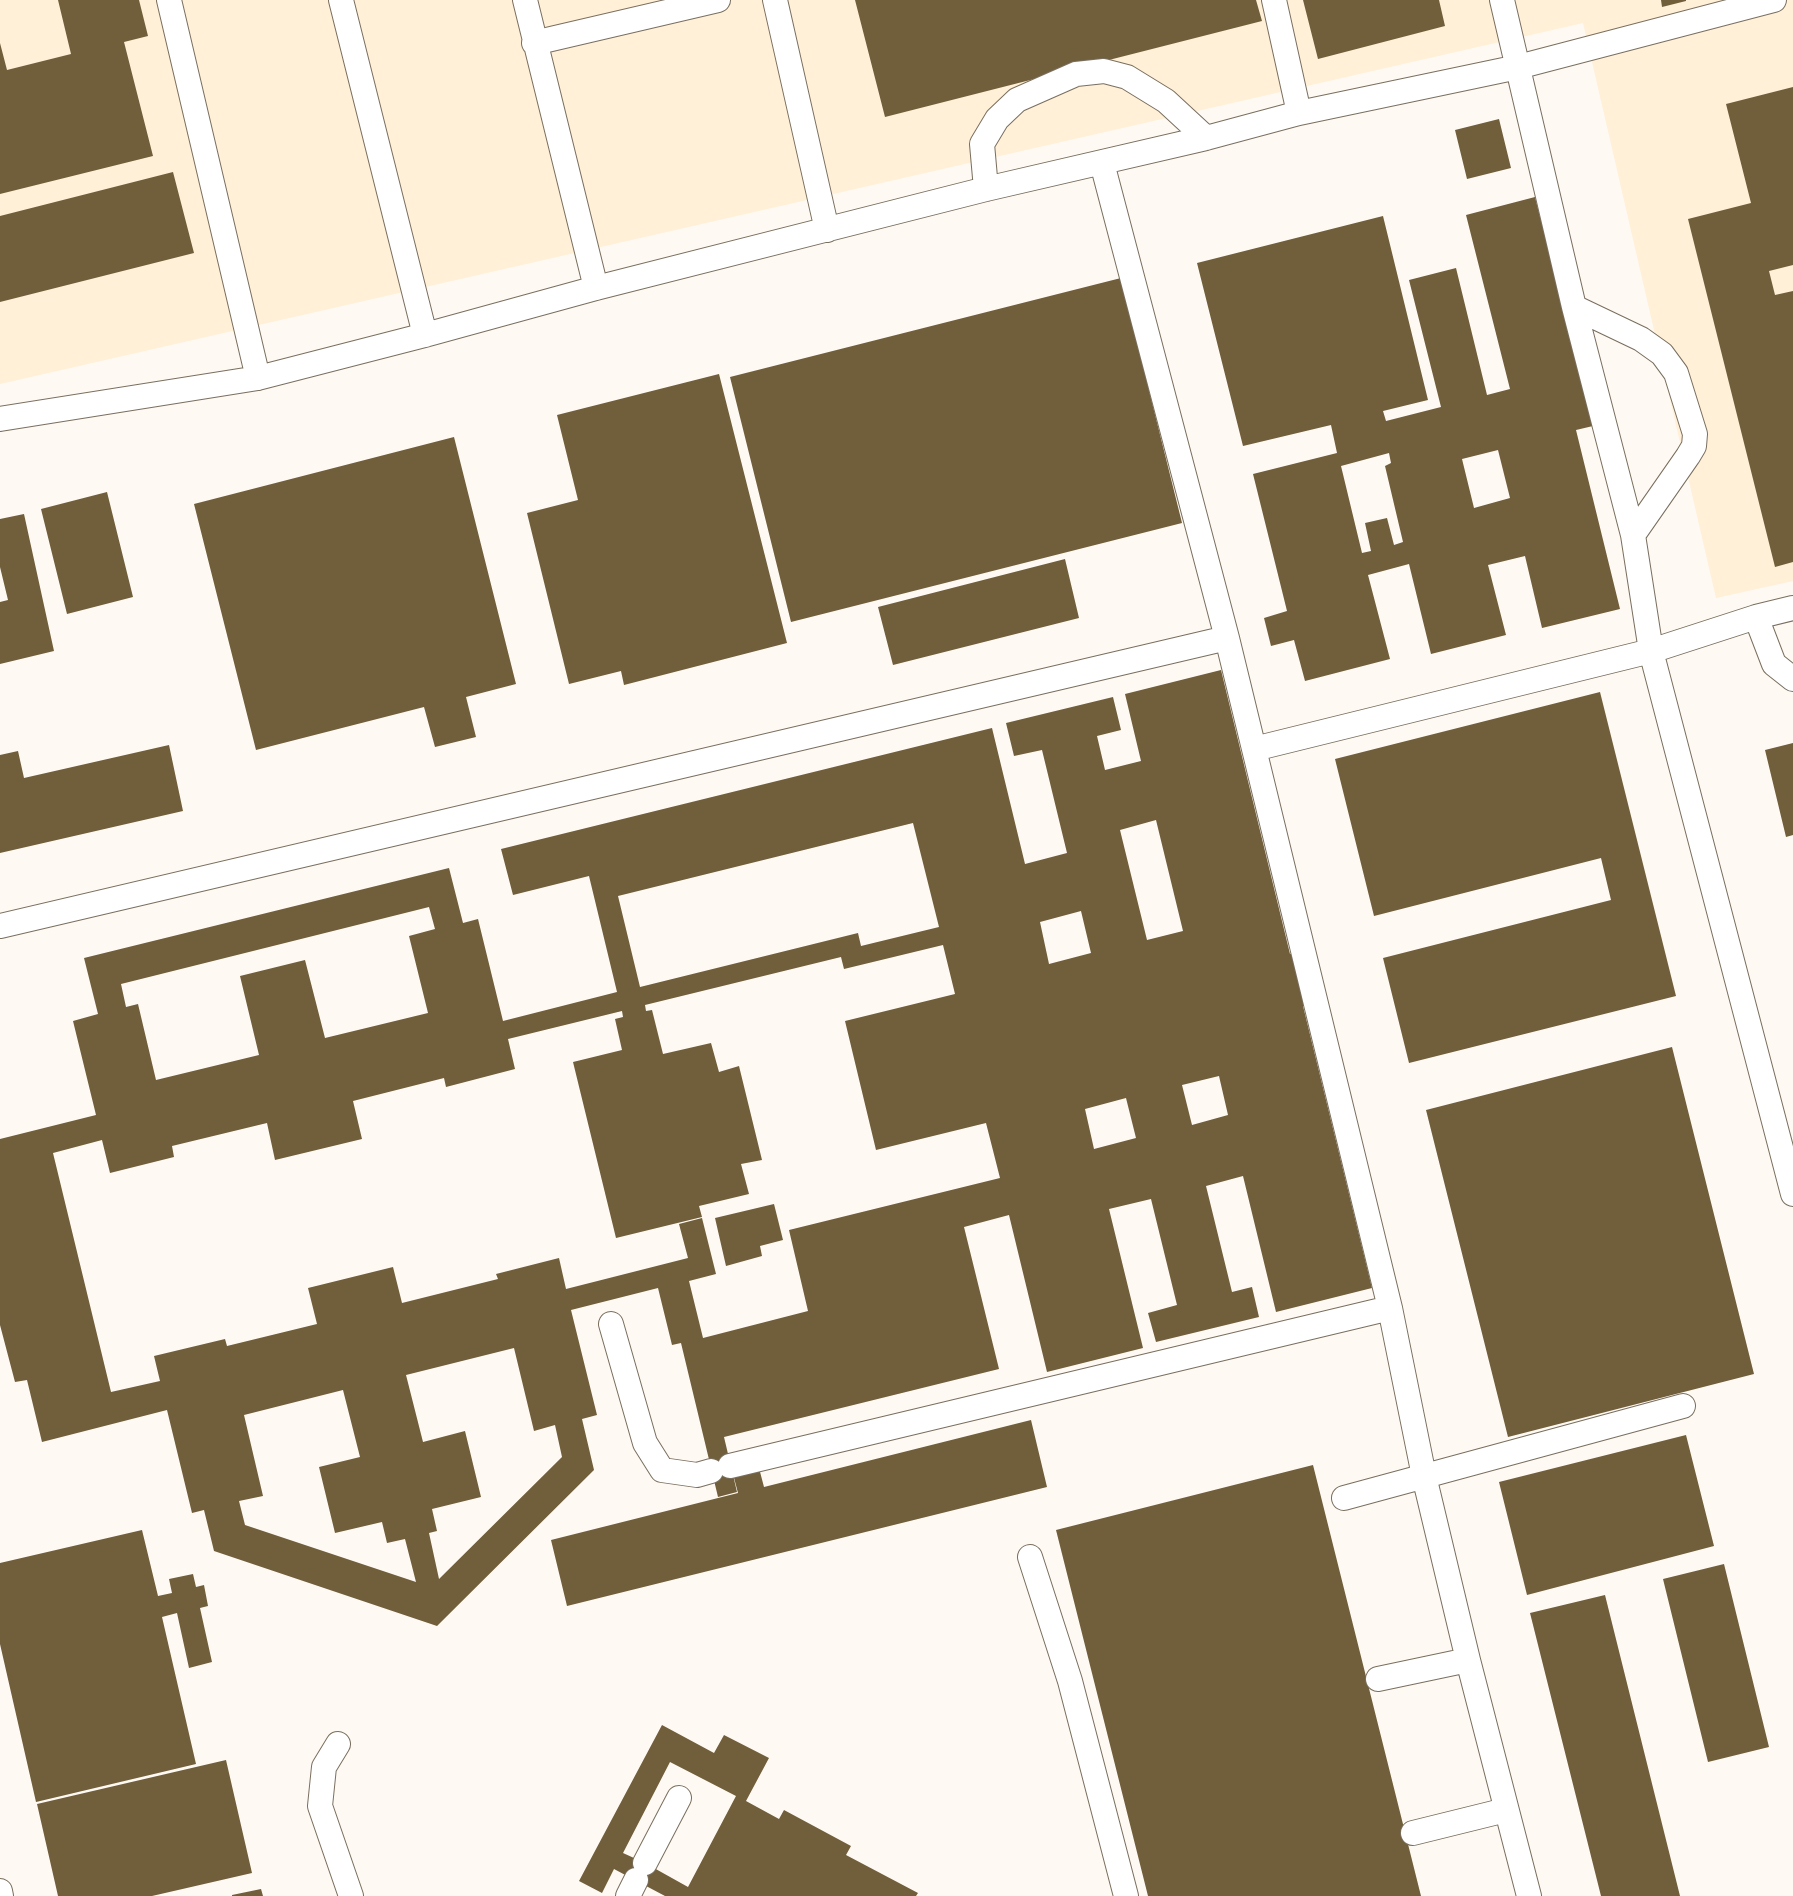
<!DOCTYPE html>
<html>
<head>
<meta charset="utf-8">
<style>
  body { margin:0 }
  canvas { display:block; background:#fef9f2 }
</style>
</head>
<body>
<canvas width="1793" height="1896"></canvas>
<script>
const g = document.querySelector('canvas').getContext('2d');
g.lineJoin = 'round';
function fill(path, color) { g.fillStyle = color; g.fill(path, 'evenodd'); }
const toPath = rows => new Path2D(rows.map(r => 'M' + r).join(''));
function stroke(path, color, width, dash) { g.strokeStyle = color; g.lineWidth = width; g.lineCap = dash ? 'butt' : 'round'; g.setLineDash(dash || []); g.stroke(path); }
const built = toPath([
  [0,0,1793,0,1793,581,1716,598,1583,23,0,384]
]);
const building = toPath([
  [58,0,139,0,148,36,124,42,153,156,0,194,0,43,7,70,71,54],
  [855,0,1256,0,1262,21,885,117],
  [1303,0,1439,0,1445,26,1318,59],
  [1661,0,1686,0,1686,1,1662,7],
  [1793,87,1793,265,1769,271,1775,295,1793,291,1793,562,1775,567,1688,219,1751,203,1726,104],
  [1499,119,1511,168,1467,179,1455,130],
  [173,172,194,253,0,302,0,216],
  [1535,197,1593,426,1576,430,1620,609,1542,628,1525,556,1488,565,1506,635,1431,654,1409,564,1368,575,1390,659,1305,681,1294,640,1271,646,1264,618,1287,611,1253,474,1337,453,1331,425,1243,446,1197,263,1383,216,1428,400,1383,411,1386,421,1441,407,1409,280,1456,268,1487,395,1510,389,1466,215],
  [1498,450,1510,498,1474,508,1462,459],
  [1389,453,1391,463,1385,466,1403,542,1394,545,1387,518,1365,523,1371,551,1362,553,1341,466],
  [1121,278,1182,523,791,622,730,377],
  [719,374,787,643,624,685,621,671,569,684,527,513,578,500,557,415],
  [454,437,516,684,466,697,476,737,435,747,424,707,256,750,194,504],
  [107,492,133,597,67,614,41,509],
  [24,514,54,651,0,664,0,602,8,600,0,567,0,519],
  [1065,559,1079,618,893,665,878,607],
  [1221,670,1290,954,1307,950,1320,1002,1303,1006,1372,1288,1276,1312,1243,1176,1206,1186,1232,1292,1252,1287,1259,1317,1156,1342,1148,1313,1177,1305,1151,1199,1109,1209,1143,1348,1047,1372,1009,1215,964,1227,999,1369,724,1437,737,1492,718,1497,681,1343,672,1345,658,1288,571,1310,597,1415,582,1419,594,1470,437,1626,214,1551,204,1510,192,1513,167,1410,42,1442,27,1380,15,1382,0,1325,0,1139,96,1115,73,1021,98,1014,84,958,449,868,463,923,478,919,503,1021,617,992,589,876,513,895,501,849,992,728,1025,864,1067,853,1042,750,1014,756,1006,723,1113,697,1121,730,1097,736,1105,770,1141,761,1125,694],
  [1156,820,1183,931,1147,940,1120,830],
  [913,823,939,927,861,946,858,933,640,987,618,896],
  [429,907,435,929,409,936,428,1013,325,1038,305,960,240,976,259,1055,156,1080,138,1004,126,1007,121,984],
  [1081,911,1091,953,1049,964,1040,922],
  [943,945,955,994,845,1021,876,1150,986,1123,1000,1178,789,1230,808,1311,703,1338,689,1281,716,1274,702,1218,679,1224,688,1258,566,1289,559,1258,496,1274,498,1279,402,1303,393,1267,308,1288,317,1324,227,1346,225,1339,154,1356,160,1381,111,1392,53,1153,102,1140,110,1173,174,1157,172,1146,267,1123,275,1160,362,1139,353,1101,444,1078,446,1087,515,1069,508,1039,622,1011,623,1017,615,1019,622,1050,573,1062,616,1238,702,1217,699,1206,749,1194,741,1164,762,1160,739,1066,719,1072,711,1043,663,1054,652,1010,646,1011,645,1005,841,957,844,969],
  [1219,1076,1228,1115,1192,1125,1182,1085],
  [1126,1098,1136,1138,1094,1149,1085,1109],
  [514,1348,534,1431,555,1425,562,1457,439,1579,429,1533,437,1531,432,1509,481,1497,465,1431,423,1442,406,1375],
  [343,1390,360,1457,319,1467,335,1533,382,1522,387,1543,405,1539,416,1582,245,1525,239,1501,263,1496,244,1415],
  [1600,692,1676,996,1409,1063,1383,958,1611,900,1601,858,1374,916,1335,759],
  [1793,743,1793,835,1786,837,1765,750],
  [169,745,183,811,0,853,0,755,18,751,24,778],
  [1672,1047,1754,1374,1508,1437,1426,1110],
  [774,1204,783,1240,760,1246,762,1256,726,1266,715,1218],
  [1031,1420,1047,1487,567,1606,551,1540,738,1493,733,1474,759,1468,764,1487],
  [1686,1435,1714,1546,1527,1595,1499,1482],
  [1313,1465,1421,1896,1148,1896,1056,1530],
  [142,1530,158,1596,172,1593,169,1579,193,1574,196,1587,204,1585,208,1606,200,1608,212,1662,189,1668,177,1613,162,1617,196,1764,36,1802,0,1644,0,1563],
  [1724,1564,1769,1747,1708,1762,1663,1579],
  [1605,1595,1680,1896,1601,1896,1530,1613],
  [662,1725,714,1753,724,1735,769,1758,746,1801,779,1819,784,1810,851,1846,846,1855,918,1893,916,1896,665,1896,614,1869,602,1893,579,1881],
  [670,1762,736,1796,688,1887,645,1863,623,1853],
  [226,1760,252,1873,152,1896,58,1896,37,1804],
  [261,1889,263,1896,232,1896,232,1895]
]);
const service = toPath([
  [169,0,258,378],
  [341,0,425,335],
  [525,0,596,288],
  [775,0,827,230],
  [1274,0,1299,113],
  [1502,0,1574,307,1633,535,1651,651,1793,1194],
  [534,43,718,0],
  [1102,163,1227,638,1390,1308,1424,1476,1468,1660,1529,1896],
  [986,189,982,144,997,119,1017,100,1076,74,1104,71,1127,77,1166,101,1206,138],
  [1574,307,1641,339,1662,354,1676,373,1695,434,1694,446,1688,456,1633,535],
  [0,419,258,378,425,335,596,288,986,189,1206,138,1299,113,1518,67,1774,0],
  [1756,617,1774,664,1793,679],
  [1254,749,1651,651,1756,617,1793,608],
  [0,926,1227,638],
  [611,1324,645,1443,662,1470,697,1475,711,1471],
  [730,1466,1390,1308],
  [1344,1498,1683,1406],
  [1030,1557,1070,1681,1126,1896],
  [1378,1679,1468,1660],
  [338,1744,324,1767,320,1806,351,1896],
  [1413,1833,1506,1810],
  [645,1863,679,1798],
  [0,1891,1,1896],
  [628,1896,636,1880]
]);
fill(built, '#fff0d7');
fill(building, '#715e3b');
stroke(service, '#796f5f', 26);
stroke(service, '#fff', 24);
</script>
</body>
</html>
